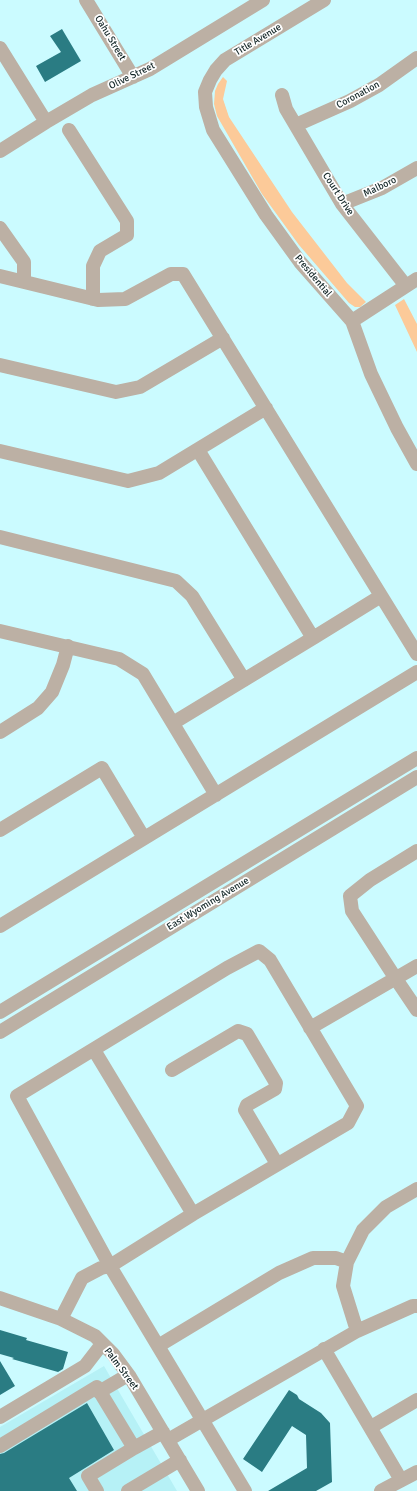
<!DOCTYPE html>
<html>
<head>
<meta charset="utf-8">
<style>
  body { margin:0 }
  canvas { display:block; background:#cbfbff }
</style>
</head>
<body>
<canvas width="417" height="1491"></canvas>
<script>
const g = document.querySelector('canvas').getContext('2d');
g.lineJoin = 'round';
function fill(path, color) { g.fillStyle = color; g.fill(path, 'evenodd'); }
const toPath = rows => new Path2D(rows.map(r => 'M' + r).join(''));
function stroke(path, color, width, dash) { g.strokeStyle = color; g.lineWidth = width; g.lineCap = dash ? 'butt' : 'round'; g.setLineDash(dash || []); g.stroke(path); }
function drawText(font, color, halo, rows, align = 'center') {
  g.font = font + ' Signika,sans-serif'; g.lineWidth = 3.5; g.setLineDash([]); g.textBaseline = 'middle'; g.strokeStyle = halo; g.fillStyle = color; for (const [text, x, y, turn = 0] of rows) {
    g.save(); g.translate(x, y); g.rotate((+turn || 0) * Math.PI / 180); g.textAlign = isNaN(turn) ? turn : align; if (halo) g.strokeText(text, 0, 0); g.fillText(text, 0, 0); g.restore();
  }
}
const built = toPath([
  [104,1366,177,1491,0,1491,0,1427]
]);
const green = toPath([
  [223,77,227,81,223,99,229,117,292,212,347,283,366,302,360,307,355,307,349,303,299,245,262,194,217,116,214,104,215,91,218,84],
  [404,299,417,324,417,352,395,305]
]);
const building = toPath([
  [62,29,81,61,45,82,36,66,61,52,50,36],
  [0,1330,27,1338,26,1340,68,1352,63,1369,58,1372,12,1359,14,1358,0,1354],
  [0,1361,15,1386,0,1395],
  [289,1390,297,1395,299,1399,321,1413,330,1423,332,1482,316,1491,268,1491,307,1468,306,1435,292,1426,262,1472,243,1459],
  [87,1403,114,1450,69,1478,77,1491,0,1491,0,1454,4,1453]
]);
const minor = toPath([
  [86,0,133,77],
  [324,0,225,60,216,70,210,80,205,92,206,107,213,130,266,215,300,262,352,321,371,374,397,428,417,464],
  [0,48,46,122],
  [282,95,286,109,342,204,406,286],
  [296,125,350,101,379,85,417,58],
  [69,130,127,221,127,235,100,251,93,266,93,299],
  [0,151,46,122,92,95,150,69,263,0],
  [342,204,382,188,417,168],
  [0,228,24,262,24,282],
  [0,276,98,300,125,299,171,274,183,274,417,654],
  [352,321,417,279],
  [0,365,116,392,140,387,223,338],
  [0,451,128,481,159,473,266,408],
  [0,537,176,581,192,596,244,680],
  [0,631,119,659,143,674,216,795],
  [313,638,381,596],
  [173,723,313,638,198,450],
  [0,732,38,708,52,692,63,665,68,646],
  [0,830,102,768,144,838],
  [417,851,370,880,350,896,352,911,396,979,417,1010],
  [0,926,417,672],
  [0,1012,417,758],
  [310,1028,417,966],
  [0,1032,417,777],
  [94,1050,193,1214],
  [172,1070,238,1031,247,1034,276,1083,275,1089,247,1105,245,1110,277,1164],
  [0,1298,61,1319,95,1336,113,1354,130,1377,198,1491],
  [61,1319,82,1278,101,1268,110,1266,193,1214,348,1123,357,1106,270,960,259,951,227,968,17,1096,110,1266,245,1491],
  [357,1331,343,1286,347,1262,363,1230,386,1207,417,1189],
  [158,1346,279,1273,313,1258,336,1258,347,1262],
  [324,1349,401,1480],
  [99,1392,128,1375],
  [0,1417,85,1366,102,1344],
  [371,1427,417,1400],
  [168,1440,357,1331,413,1306,417,1306],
  [0,1446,97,1387,134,1448,88,1476,97,1491],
  [134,1448,163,1432],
  [128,1491,180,1460],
  [381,1491,417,1472]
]);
const streetNames = [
  ["Oahu Street",110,38,59],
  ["Title Avenue",258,40,-31],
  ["Olive Street",132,76,-26],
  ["Coronation",358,95,-28],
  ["Malboro",380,187,-26],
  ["Court Drive",338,194,57],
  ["Presidential",313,276,50],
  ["East Wyoming Avenue",208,904,-31],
  ["Palm Street",121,1369,53]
];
fill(built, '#b6f1f6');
fill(green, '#fcca99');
fill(building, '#2a7c83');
stroke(minor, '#bcb0a4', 14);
drawText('10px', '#142728', '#fff', streetNames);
</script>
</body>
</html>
